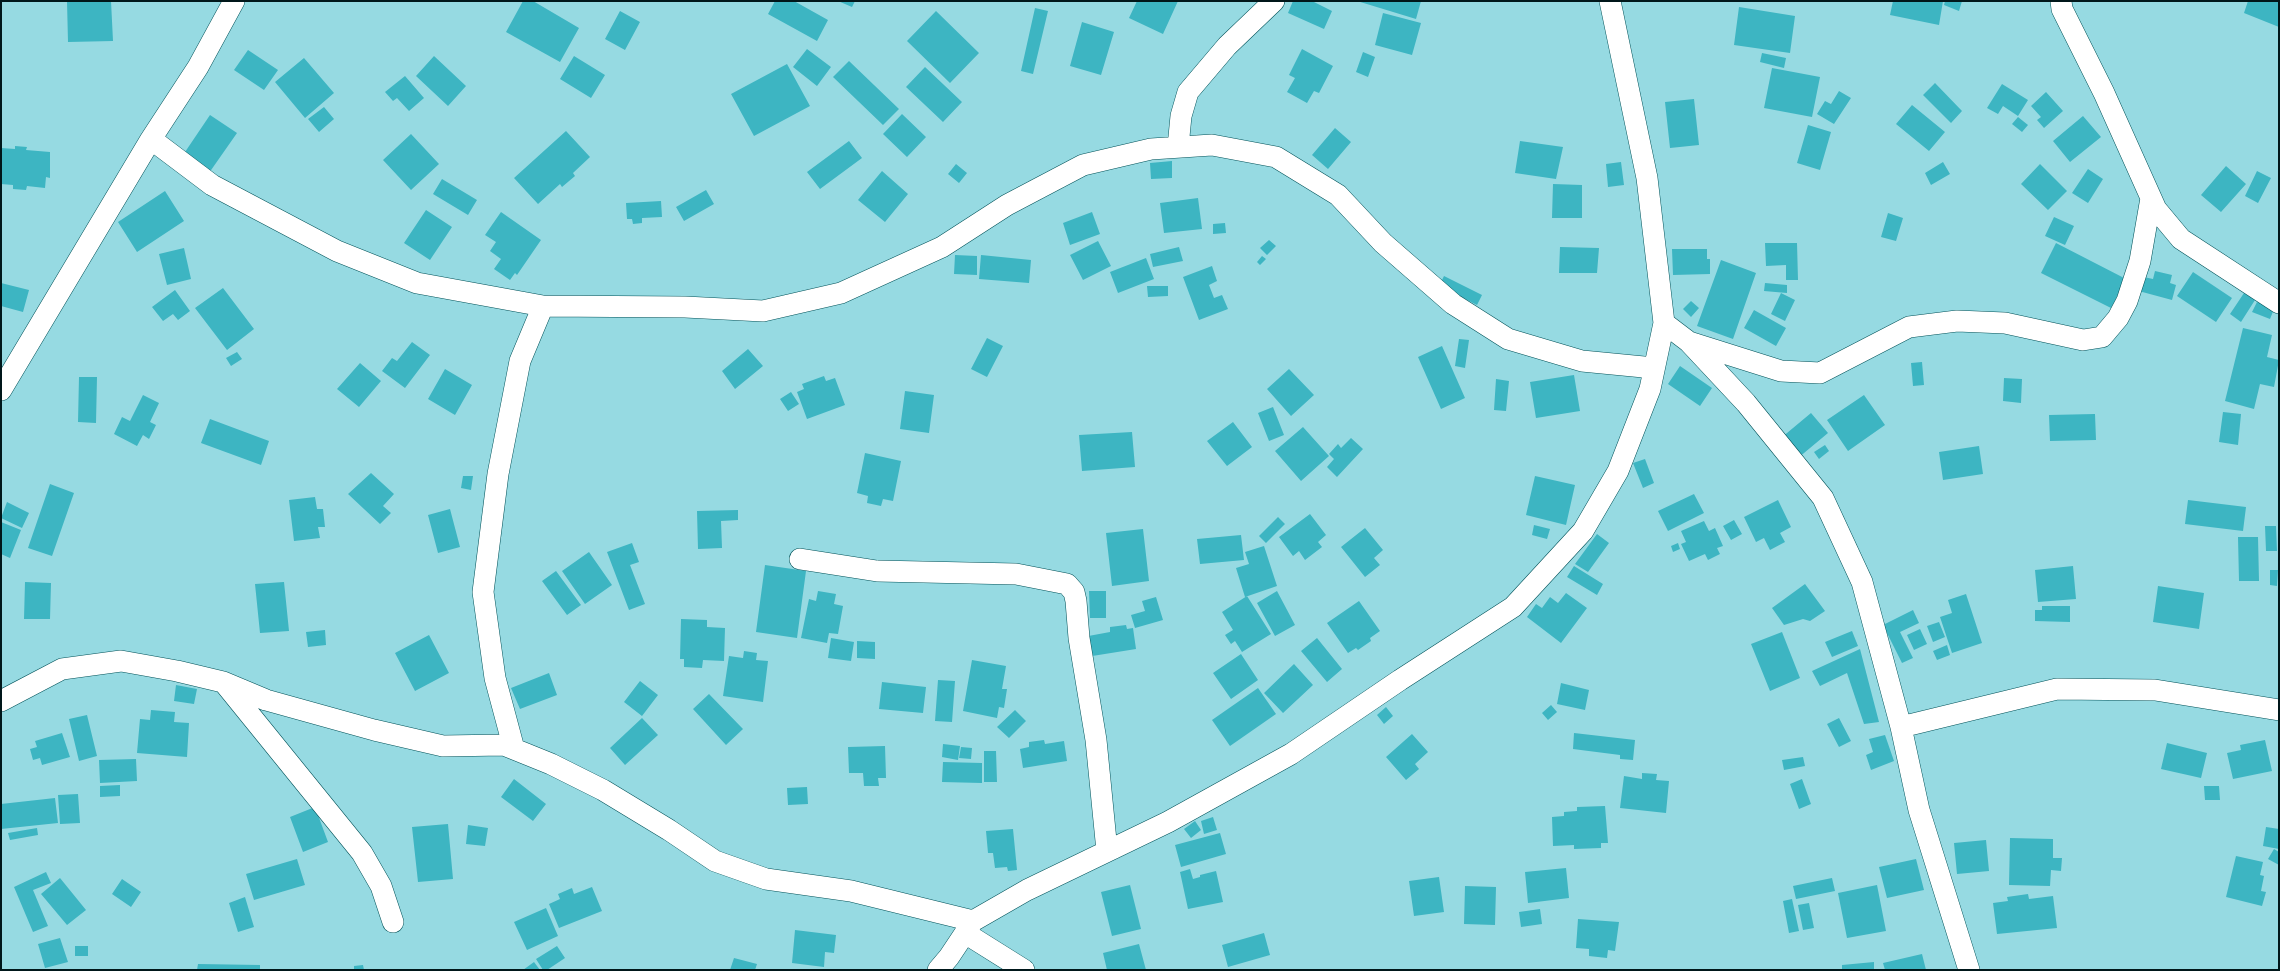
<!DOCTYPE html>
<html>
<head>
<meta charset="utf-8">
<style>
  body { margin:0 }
  #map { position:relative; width:2280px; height:971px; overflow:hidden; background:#96dae2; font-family:Rubik,sans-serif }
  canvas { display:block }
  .frame { position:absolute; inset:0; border:2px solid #00171a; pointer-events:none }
</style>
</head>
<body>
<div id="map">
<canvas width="2280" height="971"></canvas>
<div class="frame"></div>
</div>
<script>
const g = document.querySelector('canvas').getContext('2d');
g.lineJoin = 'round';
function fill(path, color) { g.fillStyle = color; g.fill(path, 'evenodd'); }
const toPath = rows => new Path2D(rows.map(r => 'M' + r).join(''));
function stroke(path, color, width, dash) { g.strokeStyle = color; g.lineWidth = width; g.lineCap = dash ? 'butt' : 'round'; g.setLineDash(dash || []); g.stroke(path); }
const building = toPath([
  [67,1,111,1,113,41,68,42],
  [523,1,533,1,579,28,560,62,506,32],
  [775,1,794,1,828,20,817,41,768,14],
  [838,1,855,1,852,7],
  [1137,1,1178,1,1163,34,1129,18],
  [1293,1,1312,1,1332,11,1324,29,1288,13],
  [1357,1,1421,1,1416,19],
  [1893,1,1943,1,1939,25,1890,15],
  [1945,1,1962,1,1959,11,1944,5],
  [2248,1,2279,1,2279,27,2244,13],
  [1739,7,1795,16,1790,53,1734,45],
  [1035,8,1048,11,1033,74,1021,71],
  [620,11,640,22,625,50,605,39],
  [936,11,979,53,950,83,907,41],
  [1383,13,1421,23,1412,55,1375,45],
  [1082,22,1114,32,1101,75,1070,66],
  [807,49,831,67,817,86,793,67],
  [1302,49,1333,66,1319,93,1314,91,1307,103,1287,92,1295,78,1289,75],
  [248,50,278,70,264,90,234,70],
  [1363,52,1375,57,1368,77,1356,72],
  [1762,53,1786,58,1784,68,1760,62],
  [434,56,466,86,448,106,416,76],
  [574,56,605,75,591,98,560,79],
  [304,58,334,93,305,118,275,82],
  [849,61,899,109,883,125,833,77],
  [787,64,810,106,754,136,731,94],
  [925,67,962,102,943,122,906,87],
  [1772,68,1820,77,1812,117,1764,108],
  [405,76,424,98,409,111,397,98,393,101,385,92],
  [1935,83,1962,111,1951,123,1923,95],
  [2002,84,2028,100,2018,116,2003,106,1998,114,1987,108],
  [1839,91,1851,98,1834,124,1817,114,1825,101,1831,104],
  [2046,92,2063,111,2044,128,2037,120,2041,117,2031,106],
  [1694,99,1699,145,1670,148,1665,102],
  [1912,105,1945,132,1929,151,1896,124],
  [324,107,334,119,319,132,308,119],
  [902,114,926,137,907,157,883,134],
  [210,115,237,133,209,173,183,155],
  [2083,116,2101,137,2070,162,2053,141],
  [2018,117,2028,125,2022,132,2012,124],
  [1808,125,1831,132,1820,170,1797,163],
  [1335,128,1351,142,1328,169,1312,155],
  [566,131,590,157,573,173,575,176,562,187,560,184,538,204,514,178],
  [411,134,439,164,411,190,383,160],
  [849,141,862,158,820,189,807,172],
  [1520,141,1563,147,1556,179,1515,173],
  [15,146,27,147,26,150,50,152,50,178,46,177,45,188,27,186,26,190,13,189,13,185,1,184,1,148,15,149],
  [1172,161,1172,178,1151,179,1150,163],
  [1621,162,1624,185,1608,187,1606,164],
  [1943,162,1950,174,1931,185,1925,173],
  [956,164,967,173,959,183,948,174],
  [2040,164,2067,191,2048,210,2021,184],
  [2226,166,2246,184,2221,212,2201,195],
  [2088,169,2103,179,2088,203,2072,193],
  [882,171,908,194,885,222,858,200],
  [2257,171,2271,178,2258,203,2245,196],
  [442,179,477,200,468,215,433,194],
  [1553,184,1582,185,1582,218,1552,218],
  [706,190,714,204,684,221,676,207],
  [165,191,184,221,137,252,118,222],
  [1198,198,1202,229,1164,233,1160,203],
  [661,201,662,217,642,218,642,223,633,224,632,219,627,219,626,203],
  [426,210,452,227,430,260,404,243],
  [501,212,541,240,517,275,515,273,510,280,494,269,501,259,490,251,496,242,485,235],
  [1092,212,1100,234,1070,245,1063,223],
  [1888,213,1903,218,1896,241,1881,237],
  [2054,217,2074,226,2065,245,2045,236],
  [1225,223,1226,233,1213,234,1213,224],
  [1269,240,1276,246,1267,255,1260,248],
  [1098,241,1111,266,1083,280,1070,255],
  [1765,243,1797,243,1798,280,1786,280,1786,265,1766,266],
  [2056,243,2126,279,2111,308,2041,273],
  [1179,247,1183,261,1153,267,1150,254],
  [1560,247,1599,248,1597,273,1559,273],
  [184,248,191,279,167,285,159,254],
  [1672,249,1707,249,1707,259,1710,259,1710,274,1673,275],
  [955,255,977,256,977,275,954,274],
  [981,255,1031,260,1029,283,979,279],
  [1262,256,1266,259,1260,265,1257,262],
  [1146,258,1154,279,1118,293,1110,272],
  [1721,260,1756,273,1733,339,1697,326],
  [1212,266,1217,281,1209,285,1214,298,1222,295,1228,309,1199,320,1183,277],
  [2155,271,2172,275,2170,283,2176,285,2172,300,2135,290,2139,276,2153,279],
  [2193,272,2232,298,2216,322,2177,296],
  [1444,276,1482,295,1477,305,1439,286],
  [1,283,29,290,23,312,1,306],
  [1765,283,1787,285,1787,293,1764,291],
  [1147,286,1168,286,1168,296,1148,297],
  [223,288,254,329,227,350,195,308],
  [175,290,190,311,178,320,173,314,163,321,152,307],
  [1781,293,1795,300,1785,321,1771,314],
  [2244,293,2255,300,2241,322,2230,314],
  [1691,301,1699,308,1691,317,1683,309],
  [2257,302,2274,309,2270,319,2252,312],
  [1754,310,1786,328,1776,346,1744,328],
  [2243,328,2272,335,2267,357,2279,360,2274,387,2260,384,2254,409,2225,401],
  [987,338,1003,346,987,377,971,369],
  [1459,339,1469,340,1465,368,1455,366],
  [412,342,430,355,405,388,382,371,392,358,397,361],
  [1442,346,1465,398,1441,409,1418,357],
  [748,349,763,366,735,389,722,371],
  [237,352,242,359,231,366,226,358],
  [1922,362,1924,385,1913,386,1911,363],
  [360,363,381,381,359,407,337,389],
  [1680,366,1712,388,1700,406,1668,384],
  [445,369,472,385,455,415,428,399],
  [1289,369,1314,395,1291,416,1267,389],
  [1574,375,1580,411,1536,418,1530,382],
  [824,376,826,381,835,378,845,405,807,419,797,392,804,389,802,384],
  [79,377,97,377,96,423,78,422],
  [2004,378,2022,379,2021,403,2003,401],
  [1496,379,1509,381,1506,411,1494,410],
  [905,391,934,395,929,433,900,429],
  [791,392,799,404,788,411,780,399],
  [143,395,159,403,150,422,156,425,149,439,143,435,137,446,114,434,122,417,130,421],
  [1864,395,1885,425,1848,451,1827,420],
  [1273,407,1284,435,1269,441,1258,413],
  [2223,412,2241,414,2238,445,2219,442],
  [1811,413,1828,433,1798,458,1781,438],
  [2095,414,2096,440,2050,441,2049,415],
  [210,419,269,441,261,465,201,443],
  [1233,422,1252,447,1227,466,1207,441],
  [1303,427,1329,456,1301,481,1275,451],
  [1132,432,1135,467,1082,471,1079,435],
  [1351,438,1363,449,1337,477,1327,467,1334,459,1329,454,1338,444,1341,448],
  [1825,445,1829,451,1819,459,1814,452],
  [1979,446,1983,474,1943,480,1939,452],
  [865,453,901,461,893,501,883,499,881,506,867,503,868,496,857,493],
  [1645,459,1654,483,1643,488,1633,463],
  [371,473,394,494,383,506,391,513,380,524,348,494],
  [463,476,473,476,471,490,461,488],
  [1535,476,1575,485,1566,525,1526,515],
  [50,484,74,493,52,556,28,548],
  [1694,494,1704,513,1668,531,1658,511],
  [315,497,317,509,323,509,325,527,318,527,320,538,294,541,289,500],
  [1778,500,1791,527,1780,533,1785,542,1770,550,1764,538,1756,542,1744,517],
  [2188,500,2246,507,2243,531,2185,524],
  [7,502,29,513,22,528,1,518],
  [450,509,460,547,438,553,428,515],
  [738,510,738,520,721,521,722,548,698,549,697,511],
  [1310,514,1326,535,1318,542,1322,547,1305,560,1299,551,1293,556,1279,537],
  [1278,517,1285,524,1266,543,1259,536],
  [1734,520,1742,534,1731,540,1723,526],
  [1704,521,1709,531,1715,528,1723,546,1717,548,1720,554,1708,560,1705,554,1689,561,1681,544,1686,542,1681,531],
  [1,522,21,530,10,558,1,554],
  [1534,525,1550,529,1547,539,1532,535],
  [2265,526,2276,526,2277,551,2266,551],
  [1365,528,1383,550,1374,558,1380,565,1365,577,1341,547],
  [1143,529,1149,581,1112,586,1106,533],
  [1597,534,1609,543,1588,572,1575,564],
  [1241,535,1244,560,1200,564,1197,539],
  [2238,537,2258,537,2259,581,2239,581],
  [632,543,639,562,630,565,645,604,629,610,607,552],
  [1678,543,1680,549,1673,552,1671,546],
  [1264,546,1277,586,1245,597,1236,568,1249,564,1245,552],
  [589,552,612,585,585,604,562,571],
  [765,565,806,571,797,638,756,632],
  [1574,566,1603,584,1597,595,1567,577],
  [2073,566,2076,599,2038,602,2035,570],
  [2270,570,2278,570,2277,586,2270,585],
  [556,571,581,605,567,615,542,581],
  [25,582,51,583,50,619,24,619],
  [284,582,289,631,260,633,255,584],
  [1805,584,1825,611,1810,621,1803,619,1784,625,1772,608],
  [2158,586,2204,593,2199,629,2153,622],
  [818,591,836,594,834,604,843,606,838,634,829,633,827,643,801,638,809,599,816,601],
  [1089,591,1106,591,1106,618,1090,618],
  [1277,591,1295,625,1275,636,1257,603],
  [1566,593,1587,608,1561,643,1527,617,1536,604,1542,608,1550,597,1558,603],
  [1966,594,1982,643,1952,653,1940,617,1952,613,1948,600],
  [1247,596,1271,634,1242,652,1235,641,1231,644,1225,635,1233,630,1222,612],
  [1156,597,1163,620,1135,628,1131,615,1145,611,1142,601],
  [1359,601,1380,631,1370,638,1371,641,1358,650,1356,648,1348,653,1327,623],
  [2042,606,2070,606,2070,622,2035,621,2035,610,2042,610],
  [1913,610,1919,623,1900,632,1913,658,1902,663,1883,625],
  [681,619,707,620,707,627,725,628,724,661,703,660,702,668,684,667,684,659,680,659],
  [1939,622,1945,637,1933,642,1927,626],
  [1126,625,1127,629,1133,628,1136,649,1086,657,1083,637,1110,632,1110,627],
  [1920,629,1927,644,1914,650,1907,635],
  [325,630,326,645,308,647,306,632],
  [1852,631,1858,646,1832,657,1825,642],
  [1782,632,1800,678,1770,691,1751,644],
  [429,635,449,673,415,691,395,653],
  [831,638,854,642,851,661,828,658],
  [1317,638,1342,669,1327,682,1301,651],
  [857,641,875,642,875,659,857,658],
  [1947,645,1950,655,1937,660,1933,651],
  [1860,649,1879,722,1864,724,1847,673,1820,686,1812,671],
  [744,651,757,653,756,660,768,661,763,702,723,696,729,656,743,658],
  [1241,654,1258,680,1231,699,1213,673],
  [972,660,1006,666,1002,689,1007,689,1004,708,999,707,997,718,963,711],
  [1294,664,1313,685,1283,713,1264,693],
  [549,673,557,695,520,709,511,688],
  [938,680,955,681,952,722,935,721],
  [640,681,658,695,642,716,624,702],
  [882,682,926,687,923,713,879,709],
  [1561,683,1589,690,1585,710,1557,704],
  [176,685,197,689,194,704,174,701],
  [1258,688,1276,714,1230,746,1212,720],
  [709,694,743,729,726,745,693,709],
  [1551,705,1557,712,1548,720,1542,713],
  [1386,707,1393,716,1384,724,1377,715],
  [151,710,175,712,174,722,189,723,187,757,137,753,140,719,150,720],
  [1015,710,1026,721,1009,738,997,727],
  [87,715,97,756,79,761,69,719],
  [642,718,658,735,625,765,610,748],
  [1839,718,1851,741,1839,747,1827,724],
  [62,733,70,757,42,765,40,758,33,760,30,749,37,747,35,741],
  [1574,733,1635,740,1633,760,1620,759,1620,755,1573,749],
  [1412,734,1428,752,1415,764,1419,769,1406,780,1386,757],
  [1885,735,1894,761,1871,770,1866,755,1873,752,1869,739],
  [1044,740,1045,744,1064,741,1067,761,1023,768,1020,749,1029,747,1029,742],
  [2265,740,2272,771,2233,779,2227,753,2241,750,2240,745],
  [2167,743,2207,753,2201,778,2161,769],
  [943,744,960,746,958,760,942,757],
  [885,746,886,778,878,778,879,786,864,786,863,773,849,773,848,747],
  [961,747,972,748,971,759,959,758],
  [984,751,996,751,997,782,984,782],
  [1803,757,1805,766,1784,770,1782,760],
  [136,759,137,781,100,783,99,760],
  [943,762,982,763,982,783,942,782],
  [1642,773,1657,774,1656,780,1669,781,1666,813,1620,808,1624,776,1642,779],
  [514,779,546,804,533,821,501,797],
  [1802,779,1811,804,1799,809,1790,784],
  [120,785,120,796,100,797,100,786],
  [2204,786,2219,786,2220,800,2205,800],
  [807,787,808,804,788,805,787,788],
  [78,794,80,823,60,824,58,795],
  [55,798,58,823,1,829,1,804],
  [1605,806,1608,843,1601,843,1601,848,1574,849,1574,845,1553,846,1552,817,1564,816,1564,812,1577,811,1577,807],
  [315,807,328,842,303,852,290,817],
  [1213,817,1217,830,1204,834,1201,821],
  [1195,821,1201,830,1191,838,1184,829],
  [448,824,453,879,418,882,412,827],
  [468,825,488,828,485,846,466,844],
  [2266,827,2279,829,2279,849,2263,846],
  [37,828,38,835,10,840,8,833],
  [1013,829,1017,870,1008,871,1007,867,995,868,993,853,988,853,986,831],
  [1220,833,1226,854,1181,867,1175,845],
  [2010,838,2053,839,2053,858,2062,858,2061,871,2051,870,2050,886,2009,885],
  [1986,840,1989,871,1957,874,1954,843],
  [2274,849,2279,852,2279,865,2268,859],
  [2236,856,2263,862,2260,875,2264,876,2261,891,2266,892,2262,906,2226,897],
  [297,859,305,885,254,900,246,874],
  [1916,859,1924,890,1887,898,1879,867],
  [1566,868,1569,898,1528,903,1525,872],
  [1190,869,1193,879,1200,877,1200,875,1216,871,1223,902,1188,909,1180,872],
  [46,872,51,883,33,890,48,926,33,932,14,887],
  [1439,877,1444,912,1414,916,1409,881],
  [60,878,86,910,67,925,41,894],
  [1832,878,1835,891,1796,899,1793,886],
  [122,879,141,892,131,907,112,894],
  [1130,885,1141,929,1112,936,1101,892],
  [1877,885,1886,931,1847,938,1838,893],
  [1465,886,1496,887,1495,925,1464,924],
  [592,887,602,911,559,928,549,904,560,899,558,894,572,888,574,894],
  [2028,894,2029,899,2053,896,2057,928,1997,934,1993,903,2008,901,2007,897],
  [245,897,254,927,238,932,229,903],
  [1792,899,1799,931,1789,933,1783,901],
  [1809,903,1814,928,1803,930,1798,905],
  [546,908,558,936,527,950,514,922],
  [1540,909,1542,924,1521,927,1519,912],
  [1578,919,1619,922,1615,951,1608,950,1607,958,1589,956,1589,949,1576,948],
  [795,930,836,935,834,953,825,952,824,967,792,963],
  [1264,933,1270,955,1228,967,1222,945],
  [60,938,68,962,45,968,38,944],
  [1139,944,1146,970,1107,970,1103,953],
  [75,946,88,946,88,956,75,956],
  [557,946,565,958,547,970,543,970,536,959],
  [1922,954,1926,970,1885,970,1883,963],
  [734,958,757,964,755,970,730,970],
  [534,962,540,970,523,970],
  [1874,962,1874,970,1842,970,1842,965],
  [198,964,260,965,260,970,197,970],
  [363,965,364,970,354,970,354,966]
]);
const minor = toPath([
  [2061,1,2062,9,2104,93,2156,209,2181,239,2279,303],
  [151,139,212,185,337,251,417,283,543,306,685,307,763,311,841,293,942,247,1007,205,1083,165,1151,149,1212,145,1276,157,1338,195,1383,243,1453,304,1508,339,1582,361,1654,368],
  [1178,147,1181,116,1188,92,1227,46,1274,1],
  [1664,323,1689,342,1746,403,1823,498,1862,582,1901,727,1919,810,1969,970],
  [1689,342,1781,371,1820,373,1909,327,1957,321,2005,323,2083,340,2102,337,2118,318,2127,301,2140,261,2151,198],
  [1,390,151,139,198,67,234,1],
  [800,559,877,571,1016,574,1067,584,1074,592,1076,601,1079,638,1096,740,1107,851],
  [225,684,362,853,381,886,393,922],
  [1,701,62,669,121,661,177,671,223,682,266,700,374,730,443,746,504,745,551,764,603,790,669,830,715,861,766,879,851,891,973,921],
  [1901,727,2057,689,2155,690,2279,710],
  [514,749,495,678,483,592,498,474,520,361,543,306],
  [965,933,1024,970],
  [938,970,949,957,973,921,1027,890,1168,822,1291,754,1400,680,1513,607,1583,531,1618,471,1650,389,1664,323,1647,178,1610,1]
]);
fill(building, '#3db5c2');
stroke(minor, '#005259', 22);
stroke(minor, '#fff', 21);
</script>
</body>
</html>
